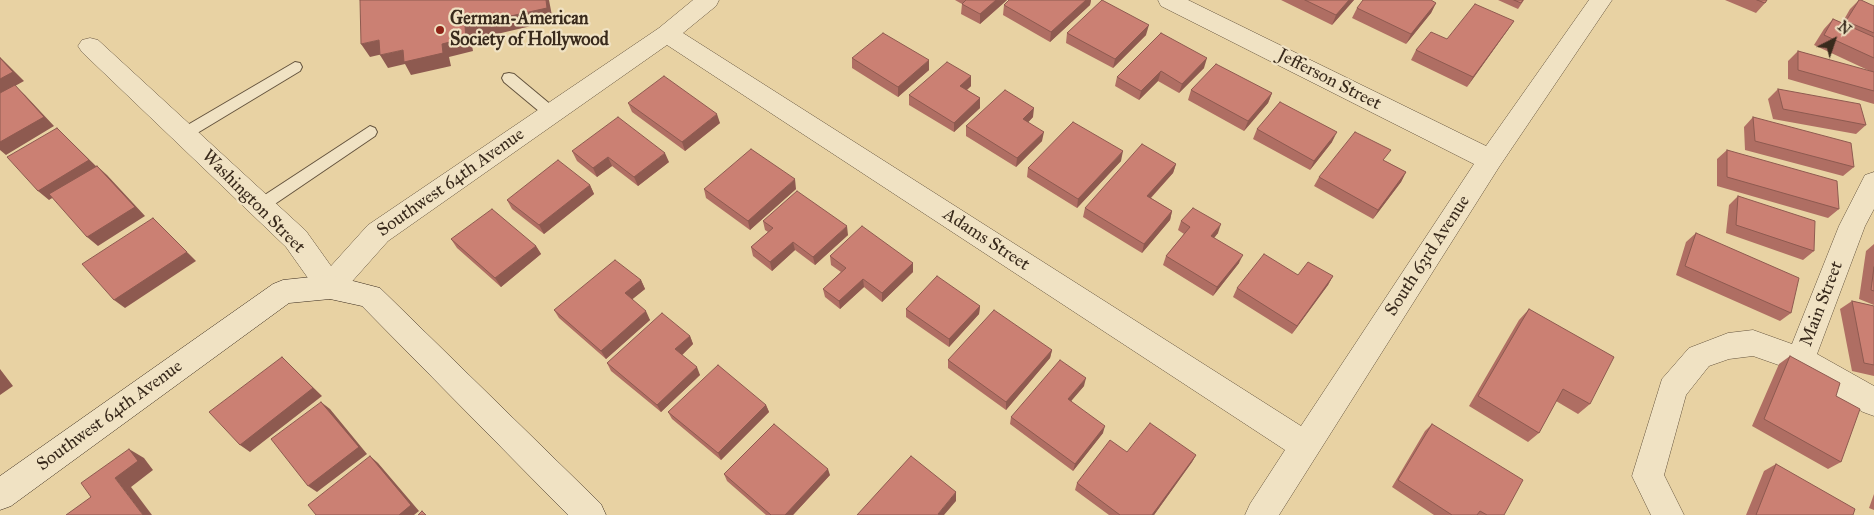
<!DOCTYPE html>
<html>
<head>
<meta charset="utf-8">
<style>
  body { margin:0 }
  #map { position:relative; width:1874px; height:515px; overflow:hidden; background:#e8d2a3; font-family:"IM FELL Great Primer",serif }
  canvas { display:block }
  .north { position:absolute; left:1809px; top:15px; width:50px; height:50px; -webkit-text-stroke:4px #f0e2c3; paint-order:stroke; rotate:41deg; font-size:14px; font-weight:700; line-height:20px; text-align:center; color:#392a1c }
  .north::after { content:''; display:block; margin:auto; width:18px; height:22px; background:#392a1c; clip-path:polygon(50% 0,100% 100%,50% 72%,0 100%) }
</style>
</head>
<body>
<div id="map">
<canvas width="1874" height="515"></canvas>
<div class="north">N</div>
</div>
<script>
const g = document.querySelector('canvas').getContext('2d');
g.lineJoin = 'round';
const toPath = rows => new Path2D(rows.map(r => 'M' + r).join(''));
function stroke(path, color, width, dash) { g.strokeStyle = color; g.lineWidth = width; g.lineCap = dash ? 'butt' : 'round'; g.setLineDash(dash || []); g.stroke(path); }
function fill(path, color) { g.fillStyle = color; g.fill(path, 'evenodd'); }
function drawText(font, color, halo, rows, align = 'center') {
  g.font = font + ' "IM FELL Great Primer",serif'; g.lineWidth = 4.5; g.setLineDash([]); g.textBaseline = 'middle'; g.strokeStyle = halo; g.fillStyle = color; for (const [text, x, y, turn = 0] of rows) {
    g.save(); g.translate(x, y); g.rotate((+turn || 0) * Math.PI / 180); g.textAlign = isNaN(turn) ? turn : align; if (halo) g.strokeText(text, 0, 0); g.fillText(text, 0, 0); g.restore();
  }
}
const lane = toPath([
  [295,62,300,63,302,67,300,71,189,138,184,140,179,138,177,134,179,130,295,62],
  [509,73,514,74,556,109,558,113,556,117,551,119,546,117,504,82,502,78,504,74,509,73],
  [370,126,375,128,377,132,375,136,266,210,260,212,254,210,252,206,254,202,370,126]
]);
const street = toPath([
  [693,0,719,0,716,6,683,33,1301,426,1474,164,1161,6,1158,0,1188,0,1486,146,1589,0,1612,0,1499,167,1279,515,1245,515,1250,504,1285,450,667,45,388,241,340,295,330,299,320,295,286,247,82,52,78,46,82,40,90,38,98,40,306,231,331,266,368,225,659,28,693,0],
  [1874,172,1874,209,1865,226,1817,354,1874,386,1874,416,1863,412,1790,369,1753,356,1729,359,1709,366,1686,395,1664,475,1684,515,1651,515,1632,476,1662,379,1689,348,1728,333,1753,330,1792,344,1839,226,1865,175,1874,172]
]);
const secondary = toPath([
  [330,275,380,288,601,504,606,515,568,515,362,306,330,299,289,303,11,506,0,510,0,476,273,284,283,280,330,275]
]);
const wall = toPath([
  [955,0,1007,0,980,24,961,14,962,4],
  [1009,0,1091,0,1090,5,1050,42,1003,15,1004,5],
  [1281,0,1354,0,1332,25],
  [1498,0,1524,0,1518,9],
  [1725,0,1767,0,1765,3,1756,13],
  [1859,0,1874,6,1874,104,1788,79,1788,61,1798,51,1872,72,1814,45,1824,29,1833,19,1842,23,1850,9],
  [1436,3,1431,13,1406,44,1352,18,1357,8],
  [1514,21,1507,31,1467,87,1411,60,1416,50,1447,39],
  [1067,33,1146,35,1113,68,1066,43],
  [1161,33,1204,68,1179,93,1158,81,1139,100,1115,86,1117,77],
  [852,58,929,70,898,97,852,68],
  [971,76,971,86,967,90,980,98,980,108,954,132,909,105,909,95],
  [1778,89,1866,125,1856,134,1773,119,1768,99],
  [1191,90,1272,93,1268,103,1244,131,1188,100],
  [628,103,720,123,685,151,632,112],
  [1033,117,1028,122,1042,141,1016,167,966,136,966,126],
  [1753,117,1854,167,1843,176,1745,150,1744,127],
  [1257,129,1332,142,1310,170,1253,139],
  [1727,150,1839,209,1828,218,1717,186,1717,159],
  [572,151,669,162,638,186,612,166,597,177,577,161],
  [1121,161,1077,208,1027,177,1028,168],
  [1385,161,1406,172,1401,182,1373,219,1314,186,1319,177],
  [1176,164,1173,173,1151,198,1172,211,1170,220,1142,253,1083,217,1085,208],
  [590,185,594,194,544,234,512,209,507,200],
  [704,189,796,189,750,230,706,198],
  [1738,196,1814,251,1803,260,1726,233,1729,205],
  [763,221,848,235,815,265,795,250,772,271,753,256,751,247,768,232,765,230],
  [1181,221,1218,233,1214,238,1239,263,1213,296,1163,265,1166,256,1184,234,1178,230],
  [1696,233,1791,313,1780,321,1676,275,1686,242],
  [451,239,536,246,541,254,501,287,457,248],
  [1874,244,1874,305,1859,299,1866,251],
  [830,256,913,263,913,272,882,302,864,287,840,309,825,297,823,289,841,272,831,265],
  [1298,275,1333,276,1328,285,1292,334,1233,297,1237,288],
  [641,280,645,289,632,299,650,320,606,359,559,318,554,310],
  [1852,301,1874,306,1874,376,1852,371,1840,309],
  [980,306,979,314,949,347,906,317,906,309],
  [1529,309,1590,404,1578,414,1556,401,1539,433,1528,442,1469,406,1519,320],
  [690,336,693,344,682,355,700,375,661,412,611,371,607,363],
  [1052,350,1050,358,1006,410,948,368,948,360],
  [1790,356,1841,462,1828,469,1752,426,1779,364],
  [1084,386,1071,401,1103,433,1073,471,1010,424,1011,417],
  [766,405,769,412,721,460,672,419,668,412],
  [1432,424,1504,515,1434,515,1392,487,1425,431],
  [1127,452,1196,455,1192,462,1154,515,1109,515,1075,490,1077,483],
  [1776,464,1853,515,1746,515,1764,471],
  [724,474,830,475,793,515,766,515,727,481],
  [1874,494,1874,510,1869,508]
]);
const shadedWall = toPath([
  [546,0,549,0,553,21,471,40,473,51,449,57,451,66,411,75,405,64,388,68,380,55,403,50,442,44,465,26],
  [996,0,1007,0,980,24,980,14],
  [1086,0,1091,0,1090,5,1050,42,1051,32],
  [1349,0,1354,0,1332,25,1336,15],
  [1436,3,1431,13,1406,44,1411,34],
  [1514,21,1507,31,1467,87,1473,77],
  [1149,25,1146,35,1113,68,1115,59],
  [379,40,387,53,370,57,361,44],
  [0,57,24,81,15,86,25,95,54,126,6,155,0,150],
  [1207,58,1204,68,1179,93,1182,84],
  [929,60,929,70,898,97,898,87],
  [1161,71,1158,81,1139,100,1141,91],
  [971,76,971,86,960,96,960,86],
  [1272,93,1268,103,1244,131,1248,121],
  [980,98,980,108,954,132,954,123],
  [1034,108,1033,117,1022,129,1023,119],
  [717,114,720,123,685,151,682,142],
  [57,128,99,169,49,200,38,191],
  [1044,132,1042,141,1016,167,1017,158],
  [1337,132,1332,142,1310,170,1314,161],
  [1123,151,1121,161,1077,208,1078,199],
  [665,153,669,162,638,186,634,177],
  [608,157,612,166,597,177,593,168],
  [1176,164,1173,173,1144,205,1147,196],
  [97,166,107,175,145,216,98,246,87,237],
  [1406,172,1401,182,1373,219,1378,210],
  [795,179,796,189,750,230,748,221],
  [590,185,594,194,544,234,539,225],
  [1172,211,1170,220,1142,253,1144,244],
  [153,218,196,261,125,308,114,300],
  [1221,224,1218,233,1208,245,1211,236],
  [847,226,848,235,815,265,813,257],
  [793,242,795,250,772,271,770,262],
  [536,246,541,254,501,287,495,278],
  [1243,255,1239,263,1213,296,1217,287],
  [913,263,913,272,882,302,882,293],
  [1333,276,1328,285,1292,334,1297,326],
  [863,279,864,287,840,309,839,301],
  [641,280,645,289,629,302,625,293],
  [980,306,979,314,949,347,949,339],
  [646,311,650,320,606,359,601,351],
  [690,336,693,344,679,358,675,349],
  [1052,350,1050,358,1006,410,1006,402],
  [282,357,322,396,250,452,240,445],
  [697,367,700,375,661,412,657,405],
  [0,369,13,386,0,395],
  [1086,378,1084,386,1066,407,1068,399],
  [321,402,330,409,367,454,317,492,308,486],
  [766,405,769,412,721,460,718,453],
  [1105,426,1103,433,1073,471,1075,464],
  [129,449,144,458,153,470,131,487,152,515,143,515,115,478],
  [1196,455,1192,462,1154,515,1152,515],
  [370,456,378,463,419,511,414,515,399,515],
  [828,469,830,475,793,515,785,515],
  [956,492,956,501,944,515,938,515,938,514]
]);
const building = toPath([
  [360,0,546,0,547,8,465,26,466,38,442,44,443,53,404,62,403,50,380,55,379,40,361,44,360,0],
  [966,0,996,0,980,14,962,4,966,0],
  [1009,0,1086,0,1051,32,1004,5,1009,0],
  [1102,0,1149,25,1115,59,1067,33,1102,0],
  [1305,0,1349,0,1336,15,1305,0],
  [1363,0,1431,0,1436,3,1411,34,1357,8,1363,0],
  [1514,0,1523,0,1521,3,1514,0],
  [1757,0,1767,0,1765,3,1757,0],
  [1859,0,1861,0,1874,6,1874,33,1846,21,1859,0],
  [1475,4,1514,21,1473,77,1416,50,1431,32,1447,39,1475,4],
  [1833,19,1874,37,1874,58,1824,35,1833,19],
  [883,33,929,60,898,87,852,58,883,33],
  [1161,33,1207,58,1182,84,1161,71,1141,91,1117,77,1161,33],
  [1798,51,1874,72,1874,91,1798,70,1798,51],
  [0,58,13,72,0,79,0,58],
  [947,62,971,76,960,86,980,98,954,123,909,95,947,62],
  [1216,64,1272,93,1248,121,1191,90,1216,64],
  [664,76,717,114,682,142,628,103,664,76],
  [15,85,44,117,0,142,0,93,15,85],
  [1778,89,1860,104,1866,125,1783,109,1778,89],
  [1005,90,1034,108,1023,119,1044,132,1017,158,966,126,1005,90],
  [1280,102,1337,132,1314,161,1257,129,1280,102],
  [618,117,665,153,634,177,608,157,593,168,572,151,618,117],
  [1753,117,1851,143,1854,167,1755,141,1753,117],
  [1073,122,1123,151,1078,199,1028,168,1073,122],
  [57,128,89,160,38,191,7,157,57,128],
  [1355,132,1391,150,1383,160,1406,172,1378,210,1319,177,1355,132],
  [1142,144,1176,164,1147,196,1172,211,1144,244,1085,208,1142,144],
  [751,149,795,179,748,221,704,189,751,149],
  [1727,150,1837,181,1839,209,1727,177,1727,150],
  [558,160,590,185,539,225,507,200,558,160],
  [97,166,135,207,87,237,49,194,97,166],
  [797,191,847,226,813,257,793,242,770,262,751,247,773,228,763,221,797,191],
  [1738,196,1815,221,1814,251,1736,225,1738,196],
  [1193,208,1221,224,1211,236,1243,255,1217,287,1166,256,1190,227,1181,221,1193,208],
  [492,209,536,246,495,278,451,239,492,209],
  [153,218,187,252,114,300,82,264,153,218],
  [862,226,913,263,882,293,863,279,839,301,823,289,846,268,830,256,862,226],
  [1696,233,1799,278,1791,313,1685,266,1696,233],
  [1264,254,1298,275,1308,262,1333,276,1297,326,1237,288,1264,254],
  [615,260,641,280,625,293,646,311,601,351,554,310,615,260],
  [1874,267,1874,291,1871,290,1874,267],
  [937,276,980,306,949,339,906,309,937,276],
  [1852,301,1874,306,1874,365,1864,363,1852,301],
  [1529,309,1614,357,1590,404,1563,389,1539,433,1478,396,1529,309],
  [994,310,1052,350,1006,402,948,360,994,310],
  [662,313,690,336,675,349,697,367,657,405,607,363,662,313],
  [1790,356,1840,383,1836,396,1860,409,1841,462,1764,419,1790,356],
  [282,357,313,388,240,445,209,412,282,357],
  [1060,360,1086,378,1068,399,1105,426,1075,464,1011,417,1060,360],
  [718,365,766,405,718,453,668,412,718,365],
  [321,402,359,447,308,486,271,439,321,402],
  [1150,423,1196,455,1152,515,1120,515,1077,483,1110,440,1127,452,1150,423],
  [774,424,828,469,785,515,771,515,724,474,774,424],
  [1432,424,1523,480,1504,515,1487,515,1480,511,1477,515,1452,515,1398,480,1432,424],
  [129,449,138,461,115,478,143,515,66,515,91,497,81,483,129,449],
  [370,456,411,505,399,515,316,515,308,505,370,456],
  [911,456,956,492,938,514,940,515,857,515,911,456],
  [1776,464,1855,509,1853,515,1756,515,1776,464],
  [422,511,426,515,418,515,422,511]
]);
const markers = [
  [440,30,5,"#8f2418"]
];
const poiNames = [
  ["German-American",450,20],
  ["Society of Hollywood",450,41]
];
const streetNames = [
  ["Jefferson Street",1329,80,27],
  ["Southwest 64th Avenue",451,183,-35],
  ["Washington Street",253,202,45],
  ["Adams Street",986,240,33],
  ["South 63rd Avenue",1428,256,-57],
  ["Main Street",1822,304,-69],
  ["Southwest 64th Avenue",110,416,-36]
];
stroke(lane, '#65543e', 2);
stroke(street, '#65543e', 1);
stroke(secondary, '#392a1c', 1);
fill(lane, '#f0e2c3');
fill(street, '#f0e2c3');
fill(secondary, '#f0e2c3');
fill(wall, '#af6e63');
fill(shadedWall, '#8e5a50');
fill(building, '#cb8073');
stroke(building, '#8e5a50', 1);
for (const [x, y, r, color] of markers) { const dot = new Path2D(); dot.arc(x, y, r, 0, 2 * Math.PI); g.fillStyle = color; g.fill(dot); stroke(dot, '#f0e2c3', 2); }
drawText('bold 18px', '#392a1c', '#f0e2c3', poiNames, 'left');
drawText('18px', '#392a1c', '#f0e2c3', streetNames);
</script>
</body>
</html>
